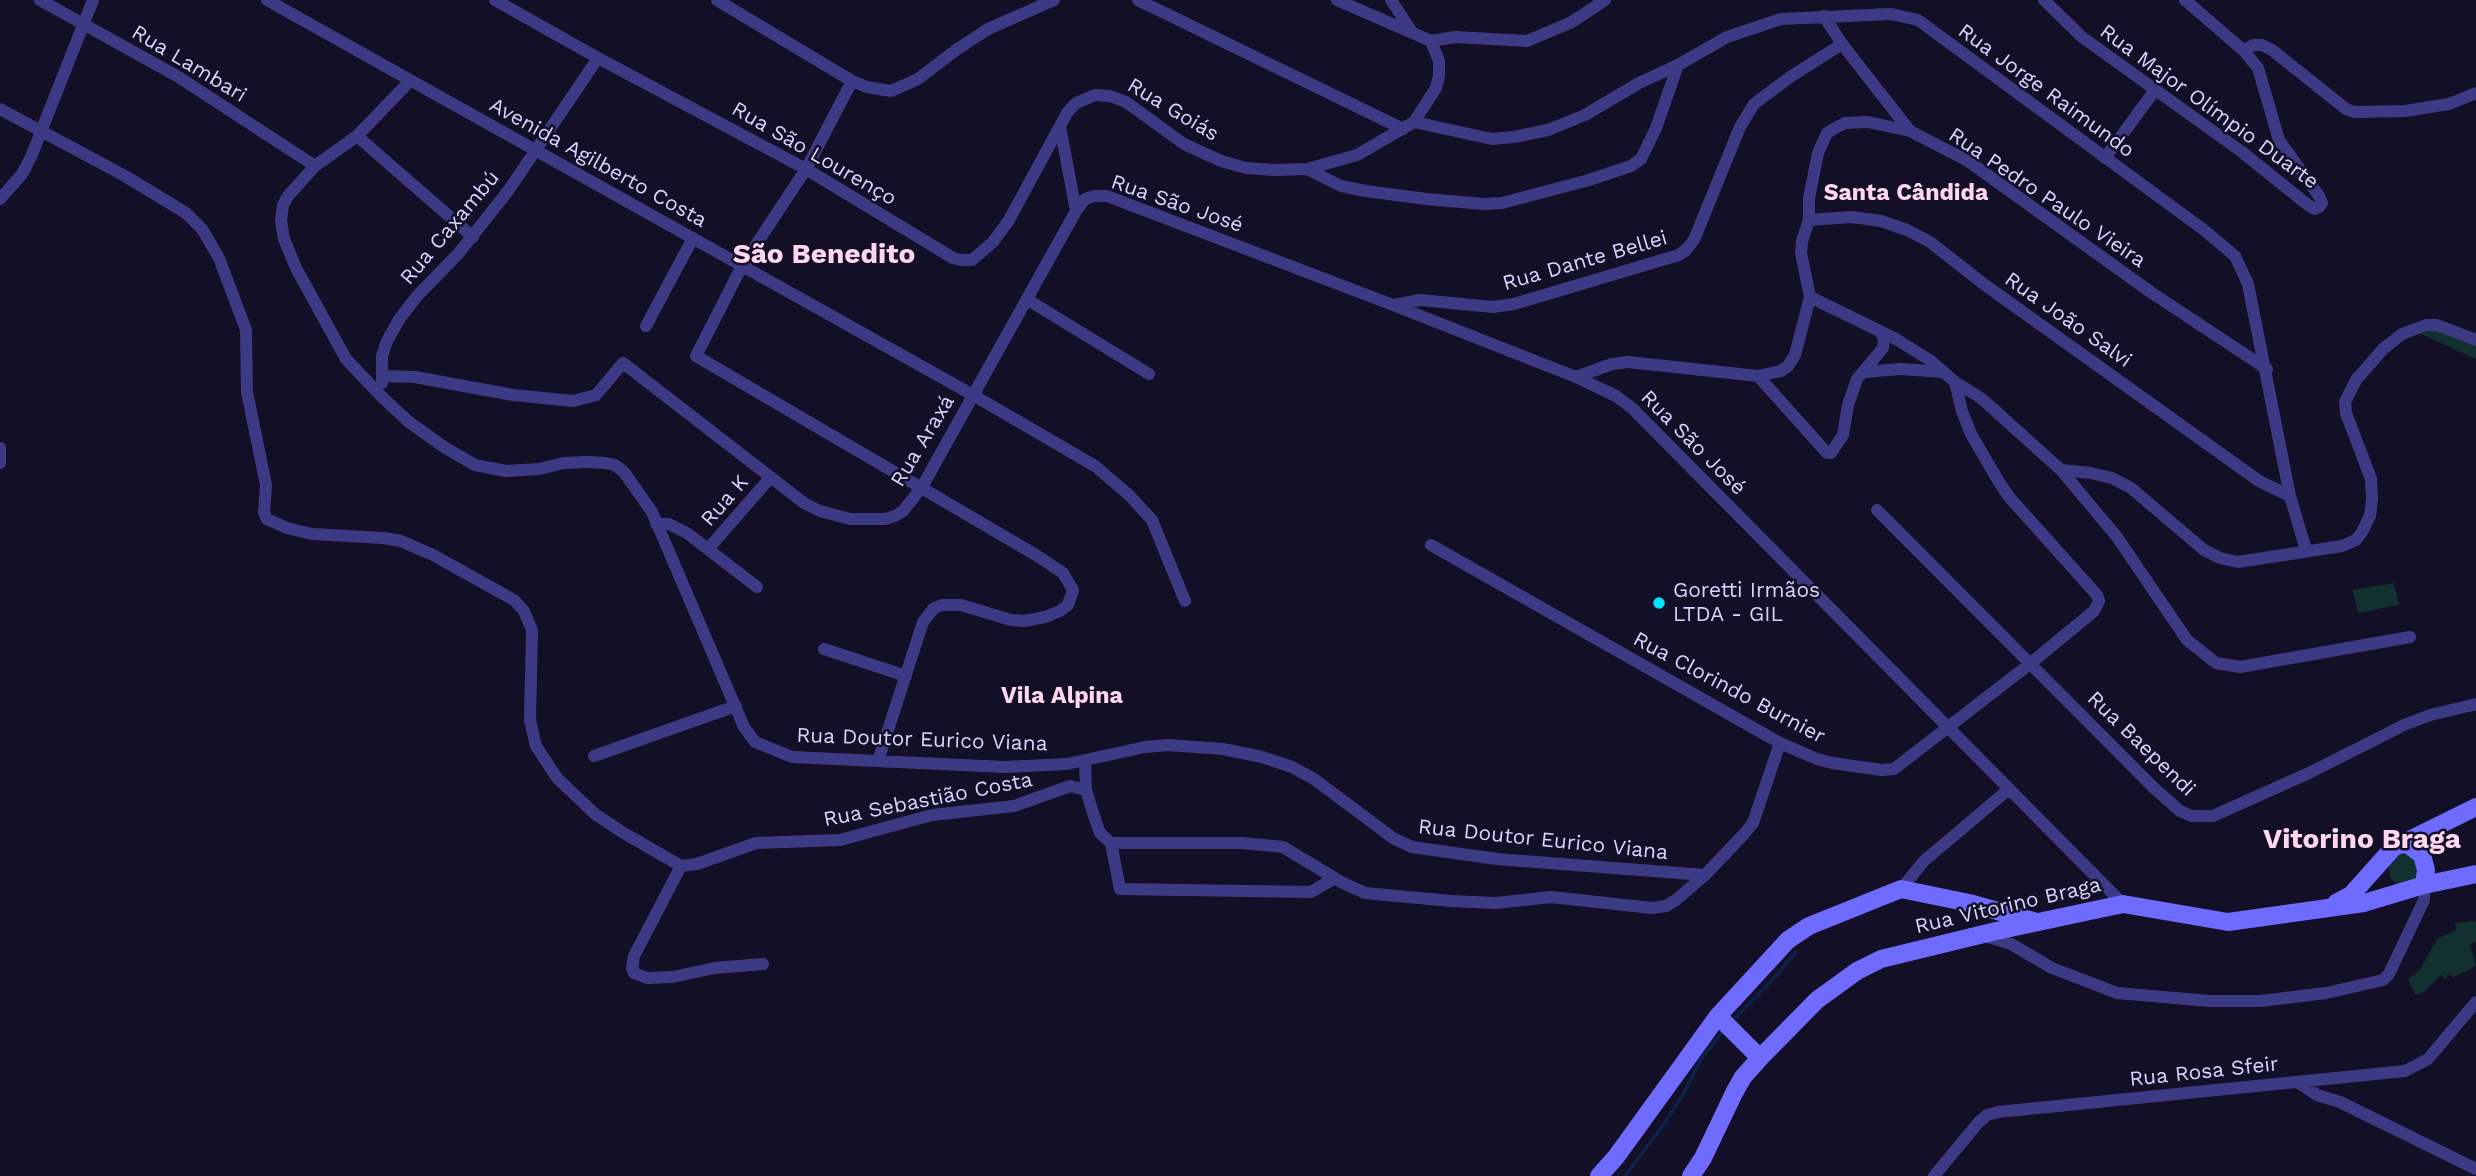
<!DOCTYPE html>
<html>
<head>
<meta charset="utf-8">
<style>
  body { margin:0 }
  canvas { display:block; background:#130f26 }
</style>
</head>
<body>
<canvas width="2476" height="1176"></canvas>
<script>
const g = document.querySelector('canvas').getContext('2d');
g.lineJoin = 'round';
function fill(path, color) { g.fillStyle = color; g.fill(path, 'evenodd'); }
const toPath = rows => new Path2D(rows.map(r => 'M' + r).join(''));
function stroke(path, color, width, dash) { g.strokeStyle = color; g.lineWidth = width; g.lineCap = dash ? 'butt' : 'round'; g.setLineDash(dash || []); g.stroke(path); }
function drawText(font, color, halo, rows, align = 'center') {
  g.font = font + ' "Work Sans",sans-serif'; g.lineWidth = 5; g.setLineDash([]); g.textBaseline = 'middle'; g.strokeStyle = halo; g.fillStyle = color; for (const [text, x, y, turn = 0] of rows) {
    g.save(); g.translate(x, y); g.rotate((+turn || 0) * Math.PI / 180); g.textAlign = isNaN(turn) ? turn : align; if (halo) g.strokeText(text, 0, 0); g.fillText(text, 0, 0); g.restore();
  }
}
const green = toPath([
  [2426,325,2476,340,2476,359,2412,330],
  [2394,583,2399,605,2358,613,2353,590],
  [2404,853,2409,854,2419,860,2417,881,2397,885,2390,877,2388,867,2398,854],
  [2476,921,2476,942,2470,944,2476,966,2452,978,2449,973,2445,979,2441,975,2424,992,2416,995,2408,980,2420,969,2438,938,2456,930,2455,923]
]);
const stream = toPath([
  [1731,1022,1768,985,1796,952],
  [1625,1176,1664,1124,1684,1093,1701,1059,1723,1031]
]);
const street = toPath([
  [40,0,177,76,315,166],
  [267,0,973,395,1095,466,1129,495,1152,520,1185,601],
  [495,0,598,58,806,169,953,258,961,260,972,260,993,242,1009,220,1067,113,1076,103,1095,95,1110,96,1126,102,1184,144,1221,161,1246,168,1274,170,1307,169,1357,155,1414,122,1436,88,1439,76,1439,61,1431,41,1337,0],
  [717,0,852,81,867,87,891,91,918,79,956,50,988,29,1054,0],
  [1138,0,1403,129],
  [1391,0,1412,32],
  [2044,0,2082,37,2242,152,2308,205,2315,209,2319,207,2322,203,2319,196,2279,140,2258,68,2244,51,2185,0],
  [1824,16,1842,44,1910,131],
  [1431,41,1455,37,1527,41,1572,22,1605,0],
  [2244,51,2253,45,2262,45,2272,50,2346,109,2355,112,2405,111,2449,104,2476,93],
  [410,81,357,136,315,166,288,196,283,205,281,221,284,239,296,268,346,359,382,397,409,422,444,447,475,465,506,471,539,469,564,463,588,462,606,463,615,465,624,472,652,512,744,727,755,742,792,757,1005,767,1067,764,1145,747,1168,745,1223,749,1262,757,1292,767,1314,779,1393,838,1412,847,1497,859,1705,875],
  [852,81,806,169,742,266,696,356,1036,555,1063,573,1073,590,1068,605,1060,611,1045,617,1024,621,1011,620,961,605,942,605,934,608,923,622,878,761],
  [0,109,125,176,186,213,202,229,219,258,246,330,247,392,266,485,264,513,267,519,287,528,312,534,384,538,401,541,433,555,514,600,524,611,532,630,530,720,536,746,557,778,595,814,622,832,681,866,697,864,756,843,840,840,932,815,1014,806,1070,786,1086,790],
  [1414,122,1492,139,1514,137,1548,130,1585,115,1639,83,1678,65,1727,37,1781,19,1891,14,1918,20,2204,230,2235,256,2248,284,2290,496,2306,550],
  [1060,126,1076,211],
  [357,136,473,237],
  [2105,158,2155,90],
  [1307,169,1341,186,1366,191,1426,199,1484,204,1502,203,1589,180,1631,166,1641,159,1656,128,1678,65],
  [0,199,22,174,31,157,93,0],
  [1809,220,1852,217,1881,221,1907,230,1930,242,1985,285,2259,481,2290,496],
  [1810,297,1896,339,1931,361,1955,382,1981,398,2061,470,2117,537,2187,640,2216,663,2240,667,2410,637],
  [1028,300,1149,374],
  [1394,305,1420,300,1493,307,1514,304,1679,255,1686,250,1694,240,1740,127,1754,104,1790,77,1842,44],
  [646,326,693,238],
  [1864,372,1900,369,1944,372],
  [383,376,415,377,513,395,573,401,596,395,623,363,804,503,820,511,850,519,885,519,895,516,903,511,922,487,1076,211,1085,199,1094,196,1107,196,1393,305,1576,377,1616,396,1632,408,2123,904],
  [1758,376,1827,453,1831,453,1843,435,1848,405,1857,379,1883,348,1884,338,1880,331],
  [1576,377,1612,364,1628,362,1758,376,1781,371,1788,366,1795,355,1810,297,1801,253,1802,241,1809,220,1809,198,1818,153,1827,133,1835,128,1845,123,1868,122,1910,131,1968,161,2152,293,2267,369],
  [382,383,382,356,387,341,400,318,418,295,458,254,508,191,598,58],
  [0,448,0,463],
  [2061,470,2091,473,2112,478,2131,488,2204,550,2220,558,2238,562,2342,546,2356,540,2362,532,2370,516,2372,499,2371,479,2346,413,2345,402,2356,380,2383,349,2402,334,2426,325,2437,325,2476,340],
  [1877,510,2154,788,2180,811,2192,816,2213,816,2309,773,2404,725,2430,715,2476,704],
  [656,524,669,524,687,533,757,587],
  [1431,545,1780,743,1817,759,1832,763,1882,770,1894,769,2031,663,2094,611,2099,601,2097,595,2010,498,1999,482,1971,434,1962,411,1955,382],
  [708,549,770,478],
  [824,649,906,676],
  [594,756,736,706],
  [1085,762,1086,790,1094,816,1100,833,1111,843,1243,843,1283,847,1341,882,1365,893,1451,901,1496,903,1551,897,1652,908,1666,906,1676,900,1705,875,1744,834,1753,823,1780,743],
  [1111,843,1120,889,1311,892,1335,878],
  [681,866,634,956,632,969,634,973,647,978,673,977,714,968,763,964],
  [1901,889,1924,861,2009,789],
  [1982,935,2011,944,2052,968,2117,993,2210,1001,2261,1001,2326,993,2383,980,2389,974,2424,900,2424,885],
  [2299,1083,2317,1095,2340,1102,2476,1169],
  [1934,1176,1978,1123,1987,1115,1998,1112,2405,1071,2428,1059,2476,1002]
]);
const secondary = toPath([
  [2400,844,2409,845,2422,855,2426,870,2424,885],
  [2336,903,2351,895,2393,848,2476,807],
  [1718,1016,1760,1058],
  [1599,1176,1616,1157,1718,1016,1788,940,1809,926,1901,889,1969,903,2033,921],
  [1691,1176,1703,1158,1734,1093,1743,1077,1760,1058,1817,1000,1857,971,1881,959,1996,931,2123,904,2228,922,2364,903,2424,885,2476,874]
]);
const markers = [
  [1659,603,7,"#00e5ff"]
];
const streetNames = [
  ["Rua Lambari",189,64,31],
  ["Rua Jorge Raimundo",2046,91,36],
  ["Rua Major Olímpio Duarte",2209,107,36],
  ["Rua Goiás",1173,110,31],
  ["Rua São Lourenço",814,154,30],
  ["Avenida Agilberto Costa",598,163,29],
  ["Rua Pedro Paulo Vieira",2047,198,34],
  ["Rua São José",1177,204,19],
  ["Rua Caxambú",450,228,-50],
  ["Rua Dante Bellei",1585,261,-16],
  ["Rua João Salvi",2068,320,35],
  ["Rua Araxá",923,441,-59],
  ["Rua São José",1693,443,45],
  ["Rua K",725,501,-49],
  ["Rua Clorindo Burnier",1729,688,28],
  ["Rua Doutor Eurico Viana",922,740,2],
  ["Rua Baependi",2141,744,44],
  ["Rua Sebastião Costa",928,800,-11],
  ["Rua Doutor Eurico Viana",1543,840,6],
  ["Rua Vitorino Braga",2008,906,-13],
  ["Rua Rosa Sfeir",2204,1072,-6]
];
const poiNames = [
  ["Goretti Irmãos",1673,591],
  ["LTDA - GIL",1673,615]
];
const neighbourhoodNames = [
  ["Santa Cândida",1906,193],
  ["Vila Alpina",1062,696]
];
const districtNames = [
  ["São Benedito",824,255],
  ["Vitorino Braga",2362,840]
];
fill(green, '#12302f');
stroke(stream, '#0c2248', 3.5);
stroke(street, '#3d3a85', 12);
stroke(secondary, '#6f6bff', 18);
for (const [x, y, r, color] of markers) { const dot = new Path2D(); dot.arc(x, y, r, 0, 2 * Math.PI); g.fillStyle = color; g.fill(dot); stroke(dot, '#130f26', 2.5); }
drawText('21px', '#d9d4ff', '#130f26', streetNames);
drawText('21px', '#d9d4ff', '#130f26', poiNames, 'left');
drawText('bold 23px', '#ffd6f0', '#130f26', neighbourhoodNames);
drawText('bold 28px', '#ffd6f0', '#130f26', districtNames);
</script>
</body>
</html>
